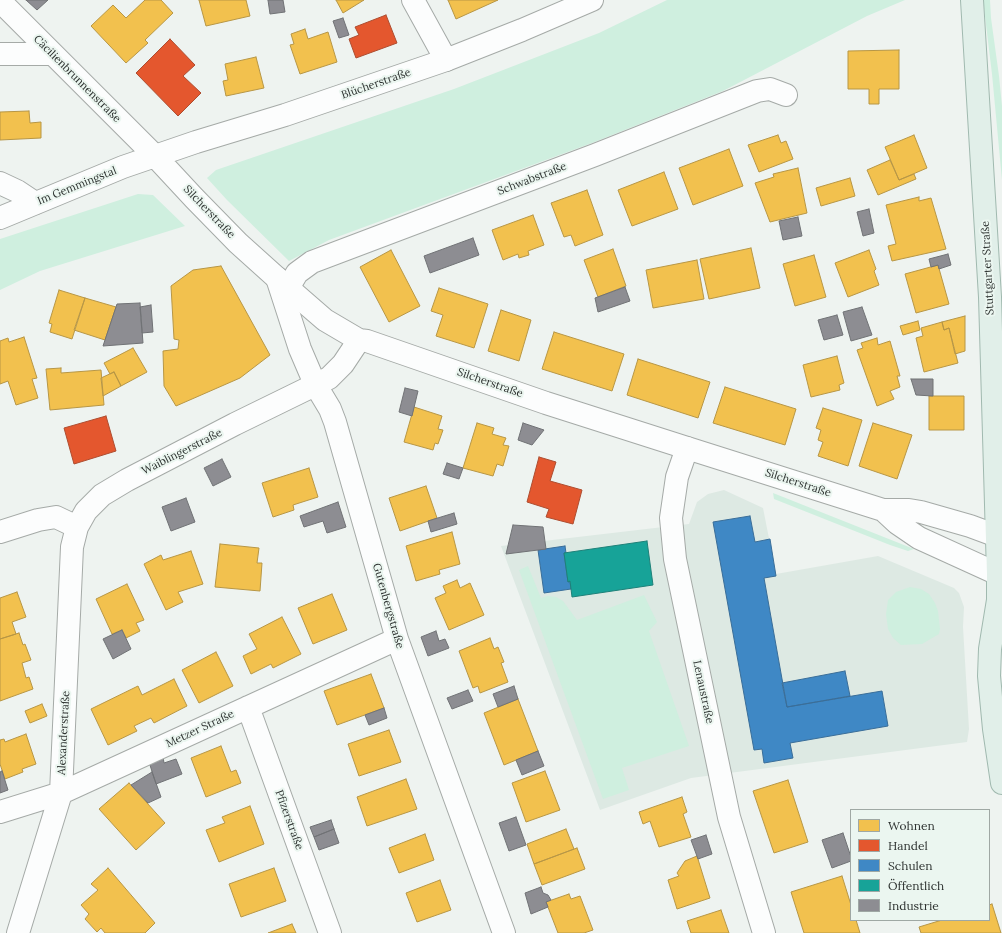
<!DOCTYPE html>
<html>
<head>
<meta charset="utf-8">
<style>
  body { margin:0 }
  #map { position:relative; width:1002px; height:933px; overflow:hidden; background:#eef3f0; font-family:Lora,serif }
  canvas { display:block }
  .legend { position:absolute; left:850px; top:809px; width:140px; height:112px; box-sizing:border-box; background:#ebf6f0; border:1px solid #9fa8a4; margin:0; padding:5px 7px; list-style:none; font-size:12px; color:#2e3331 }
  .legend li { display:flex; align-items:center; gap:8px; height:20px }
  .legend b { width:20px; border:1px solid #9fa8a4 }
</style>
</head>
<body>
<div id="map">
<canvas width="1002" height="933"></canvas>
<ul class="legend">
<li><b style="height:11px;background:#f2c14e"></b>Wohnen</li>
<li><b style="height:11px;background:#e4572e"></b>Handel</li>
<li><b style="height:11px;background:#3f88c5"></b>Schulen</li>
<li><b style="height:11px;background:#17a398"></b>Öffentlich</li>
<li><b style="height:11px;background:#8d8d92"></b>Industrie</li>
</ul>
</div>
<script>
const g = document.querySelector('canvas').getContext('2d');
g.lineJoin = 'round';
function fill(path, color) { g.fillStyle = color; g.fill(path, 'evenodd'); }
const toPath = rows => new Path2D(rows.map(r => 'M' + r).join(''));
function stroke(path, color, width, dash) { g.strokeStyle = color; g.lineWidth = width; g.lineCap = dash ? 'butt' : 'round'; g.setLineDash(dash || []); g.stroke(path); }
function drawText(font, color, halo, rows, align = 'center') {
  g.font = font + ' Lora,serif'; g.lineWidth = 4; g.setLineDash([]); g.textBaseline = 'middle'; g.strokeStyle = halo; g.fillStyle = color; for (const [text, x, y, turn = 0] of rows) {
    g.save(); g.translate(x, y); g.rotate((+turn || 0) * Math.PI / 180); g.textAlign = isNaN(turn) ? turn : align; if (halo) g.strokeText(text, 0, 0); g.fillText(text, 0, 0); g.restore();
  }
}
const built = toPath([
  [724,490,763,508,776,574,878,556,954,588,959,593,964,607,963,627,969,729,967,742,691,778,600,810,501,546,689,524,697,502,708,494]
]);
const green = toPath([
  [667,0,905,0,867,16,723,91,592,143,329,240,289,261,227,200,207,178,216,170,454,89,599,33],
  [983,0,990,0,991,18,999,76,1002,106,1002,180,992,74],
  [138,194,153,195,185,226,40,271,0,290,0,239],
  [773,493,914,549,908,551,890,545,774,499],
  [528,566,541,598,548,596,556,597,563,601,577,620,644,595,657,622,649,631,689,746,622,768,629,790,603,799,519,570],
  [910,587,921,589,929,594,935,603,938,611,940,629,939,634,922,644,901,645,893,638,888,629,886,614,888,600,896,592]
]);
const homes = toPath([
  [145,0,161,0,173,13,145,40,148,43,126,63,91,26,113,5,126,18,145,0],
  [199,0,246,0,250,16,206,26,199,0],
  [336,0,364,0,343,13,336,0],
  [448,0,498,0,456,19,448,0],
  [305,29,308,39,328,32,337,62,300,74,290,45,294,44,291,34,305,29],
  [899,50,899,89,879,89,879,104,869,104,869,89,848,89,848,51,899,50],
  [256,57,264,88,226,96,223,81,228,80,225,64,256,57],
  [29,111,30,123,41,122,41,138,0,140,0,112,29,111],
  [778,135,781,143,786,141,793,159,759,172,748,145,778,135],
  [914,135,927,168,899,180,885,147,914,135],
  [729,149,743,186,693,205,679,168,729,149],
  [890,160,899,180,914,174,916,179,878,195,867,170,890,160],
  [798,168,807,213,770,222,755,183,774,177,773,174,798,168],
  [664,172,678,209,632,226,618,190,664,172],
  [850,178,855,196,821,206,816,188,850,178],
  [587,190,603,235,575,246,571,235,564,237,551,203,587,190],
  [919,197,919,201,931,198,946,249,892,261,888,246,896,244,886,205,919,197],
  [533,215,544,245,528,251,529,255,519,258,518,254,503,260,492,230,533,215],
  [751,248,760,288,709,299,700,259,751,248],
  [613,249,626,286,598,297,584,260,613,249],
  [391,250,420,306,389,322,360,267,391,250],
  [869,250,876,269,874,271,879,285,848,297,835,263,869,250],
  [814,255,826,297,795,306,783,264,814,255],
  [697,260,704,299,653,308,646,270,697,260],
  [938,265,949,304,916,313,905,274,938,265],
  [221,266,270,355,240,378,176,406,164,386,163,351,178,349,179,340,174,339,171,286,193,270,221,266],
  [439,288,488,304,474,348,436,336,443,315,431,311,439,288],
  [59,290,85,298,72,339,50,332,52,324,49,323,59,290],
  [85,298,116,307,105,340,74,330,85,298],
  [501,310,531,320,519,361,488,351,501,310],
  [965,316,965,351,955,354,949,328,944,330,942,322,965,316],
  [918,321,920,330,903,335,900,326,918,321],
  [942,322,944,330,949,328,958,363,924,372,916,338,923,336,921,328,942,322],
  [554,332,624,354,612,391,542,369,554,332],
  [24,337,37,378,32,379,38,398,16,405,8,381,0,384,0,341,8,338,9,342,24,337],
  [877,338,878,345,890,341,900,376,897,376,900,387,890,391,894,399,877,406,857,350,863,348,861,343,877,338],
  [133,348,147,372,121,386,114,372,110,374,104,363,133,348],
  [837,356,844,383,839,385,840,390,811,397,803,365,837,356],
  [638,359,710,382,698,418,627,395,638,359],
  [61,368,61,373,101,370,104,405,50,410,46,369,61,368],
  [114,372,121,386,103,396,101,378,114,372],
  [725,387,796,409,785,445,713,423,725,387],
  [929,396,964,396,964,430,929,430,929,396],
  [414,407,442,416,438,429,443,430,438,444,435,443,433,450,404,442,414,407],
  [823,408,862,420,848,466,818,456,823,442,818,440,821,430,816,428,823,408],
  [477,423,494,428,492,434,506,438,503,445,509,446,503,466,497,464,493,476,463,468,477,423],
  [873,423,912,435,897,479,859,466,873,423],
  [309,468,318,497,293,505,294,510,273,517,262,483,309,468],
  [426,486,437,518,400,531,389,498,426,486],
  [452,532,460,564,439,570,440,574,416,581,406,546,452,532],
  [220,544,259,548,257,563,262,563,260,591,215,587,220,544],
  [191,551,203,584,178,592,183,602,166,610,144,564,161,555,163,560,191,551],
  [457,580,460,588,470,583,484,615,449,630,435,598,446,593,443,586,457,580],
  [127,584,144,620,136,623,140,631,126,638,122,630,112,634,96,599,127,584],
  [17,592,26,617,12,622,16,634,0,639,0,598,17,592],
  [332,594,347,630,313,644,298,608,332,594],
  [282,617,301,654,273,668,271,664,251,674,243,656,257,649,249,634,282,617],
  [19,633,23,645,25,644,31,660,22,663,26,678,29,677,33,689,0,701,0,639,19,633],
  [490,638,494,649,498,647,504,662,501,663,508,682,480,693,478,686,473,688,459,651,490,638],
  [216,652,233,686,199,703,182,670,216,652],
  [371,674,384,708,337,725,324,691,371,674],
  [174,679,187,706,154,723,151,718,134,726,137,731,108,745,91,709,138,686,142,695,174,679],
  [518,699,538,751,504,765,484,713,518,699],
  [42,704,47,716,30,723,25,711,42,704],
  [389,730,401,762,359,776,348,744,389,730],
  [26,734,36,764,22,769,23,772,5,779,0,764,0,740,4,739,5,742,26,734],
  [221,746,231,772,236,770,241,783,206,797,191,758,221,746],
  [545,771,560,810,526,822,512,783,545,771],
  [406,779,417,809,367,826,357,797,406,779],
  [788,780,808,842,774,853,753,791,788,780],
  [129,783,165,823,136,850,99,809,129,783],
  [682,797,687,812,683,814,691,837,659,847,650,821,643,824,639,812,682,797],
  [250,806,264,844,219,862,206,830,225,823,222,817,250,806],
  [566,829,574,849,534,864,527,844,566,829],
  [425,834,434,860,399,873,389,848,425,834],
  [577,848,585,869,542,885,534,864,577,848],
  [697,856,710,898,677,909,668,880,679,876,677,873,685,861,697,856],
  [108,868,155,923,145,933,105,933,101,928,97,932,85,919,89,914,81,905,98,890,91,884,108,868],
  [274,868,286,901,241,917,229,884,274,868],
  [842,876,851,905,851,920,856,920,860,933,804,933,791,892,842,876],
  [440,880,451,910,417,922,406,893,440,880],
  [569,894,571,899,580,896,593,930,584,933,558,933,546,902,569,894],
  [992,904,1001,933,921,933,919,927,942,920,989,920,989,905,992,904],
  [721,910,729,933,691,933,687,921,721,910],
  [292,924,296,933,268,933,292,924]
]);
const shops = toPath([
  [386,15,397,43,356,58,349,39,359,35,355,27,386,15],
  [170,39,195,65,183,76,201,93,178,116,136,73,170,39],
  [106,416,116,451,74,464,64,428,106,416],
  [539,457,556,462,550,481,582,490,573,524,546,517,549,509,527,502,539,457]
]);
const schools = toPath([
  [750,516,755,542,770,539,776,576,764,578,787,707,882,691,888,726,790,743,793,758,764,763,762,749,754,750,713,522,750,516],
  [565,546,566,553,564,553,568,582,570,581,571,589,544,593,538,550,565,546],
  [845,671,850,696,787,707,782,683,845,671]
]);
const public = toPath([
  [647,541,653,585,572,597,570,581,568,582,564,553,647,541]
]);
const industry = toPath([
  [26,0,48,0,37,10,26,0],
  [268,0,283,0,285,12,270,14,268,0],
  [343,18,349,35,339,38,333,21,343,18],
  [869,209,874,233,863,236,857,212,869,209],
  [798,217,802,236,783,240,779,221,798,217],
  [473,238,479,255,430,273,424,256,473,238],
  [948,254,951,265,939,269,938,265,931,267,929,259,948,254],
  [625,287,630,301,598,312,595,298,625,287],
  [140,303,143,343,103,346,117,304,140,303],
  [151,305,153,332,142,333,140,307,151,305],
  [862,307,872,335,851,341,843,312,862,307],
  [837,315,843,335,824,340,818,320,837,315],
  [911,379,933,379,933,396,916,395,911,379],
  [405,388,418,391,412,416,399,412,405,388],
  [523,423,544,430,532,445,518,440,523,423],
  [222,459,231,477,213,486,204,468,222,459],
  [447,463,463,468,459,479,443,474,447,463],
  [186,498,195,522,171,531,162,507,186,498],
  [338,502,346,527,327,533,323,521,304,527,300,516,338,502],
  [454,513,457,524,431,532,428,521,454,513],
  [513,525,543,527,546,549,506,554,513,525],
  [122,630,131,649,113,659,103,639,122,630],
  [436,631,439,641,445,639,449,648,428,656,421,637,436,631],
  [514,686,518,699,498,707,493,694,514,686],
  [468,690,473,701,452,709,447,698,468,690],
  [384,708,387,718,369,725,365,715,384,708],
  [538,751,544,766,522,775,516,760,538,751],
  [163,757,164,763,176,759,182,774,156,784,149,762,163,757],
  [2,771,8,790,0,793,0,772,2,771],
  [152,772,161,797,148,803,131,785,152,772],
  [516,817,526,845,509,851,499,823,516,817],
  [331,820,334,829,314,837,310,827,331,820],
  [334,829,339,843,319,850,314,837,334,829],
  [843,833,851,857,851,861,832,868,822,840,843,833],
  [706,835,712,854,698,859,691,840,706,835],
  [541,887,543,893,548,895,551,900,546,902,548,907,531,914,525,893,541,887]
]);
const street = toPath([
  [413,0,446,60],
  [0,1,155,156],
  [0,54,53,54],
  [0,183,17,191,35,203],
  [277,278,300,349,315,384,330,409,335,422,397,639,504,933],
  [288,288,297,273,312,262,595,155,757,91,770,89,786,95],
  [687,448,677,477,671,518,675,559,729,817,764,933],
  [0,532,38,520,56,517,77,527],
  [248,707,330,933],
  [0,812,61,793,397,639],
  [18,933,61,793,72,547,77,527,86,511,102,495,127,480,235,424,329,378,343,364,359,340]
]);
const secondary = toPath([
  [155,156,194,198,238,243,288,288,325,320,359,340,367,341,546,403,687,448,883,510,909,510,921,512,970,526,997,536],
  [0,218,123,167,196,142,285,115,446,60,522,30,592,0],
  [883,510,897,523,919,538,998,574]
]);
const primary = toPath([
  [972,0,990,297,998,574,998,600,990,649,989,676,994,729,1002,783]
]);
const streetNames = [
  ["Cäcilienbrunnenstraße",77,79,45],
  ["Blücherstraße",376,84,-19],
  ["Schwabstraße",532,179,-21],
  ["Im Gemmingstal",77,186,-22],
  ["Silcherstraße",209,212,46],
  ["Stuttgarter Straße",988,268,-93],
  ["Silcherstraße",490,383,19],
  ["Waiblingerstraße",182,452,-27],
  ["Silcherstraße",798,483,18],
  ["Gutenbergstraße",388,606,74],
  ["Lenaustraße",703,692,78],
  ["Metzer Straße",200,729,-25],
  ["Alexanderstraße",64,733,-87],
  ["Pfizerstraße",289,820,70]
];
fill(built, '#dde9e3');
fill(green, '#cfefdf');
fill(homes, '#f2c14e');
stroke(homes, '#b79645', 1);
fill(shops, '#e4572e');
stroke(shops, '#ad4c2f', 1);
fill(schools, '#3f88c5');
stroke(schools, '#3a6e99', 1);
fill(public, '#17a398');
stroke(public, '#1e8179', 1);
fill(industry, '#8d8d92');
stroke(industry, '#707275', 1);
stroke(street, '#a5aaa7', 24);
stroke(secondary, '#a5aaa7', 24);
stroke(primary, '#a0b9af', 24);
stroke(street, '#fcfdfd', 22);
stroke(secondary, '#fcfdfd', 22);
stroke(primary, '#e1efe9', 22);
drawText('11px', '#2e3331', '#ebf6f0', streetNames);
</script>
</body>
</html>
